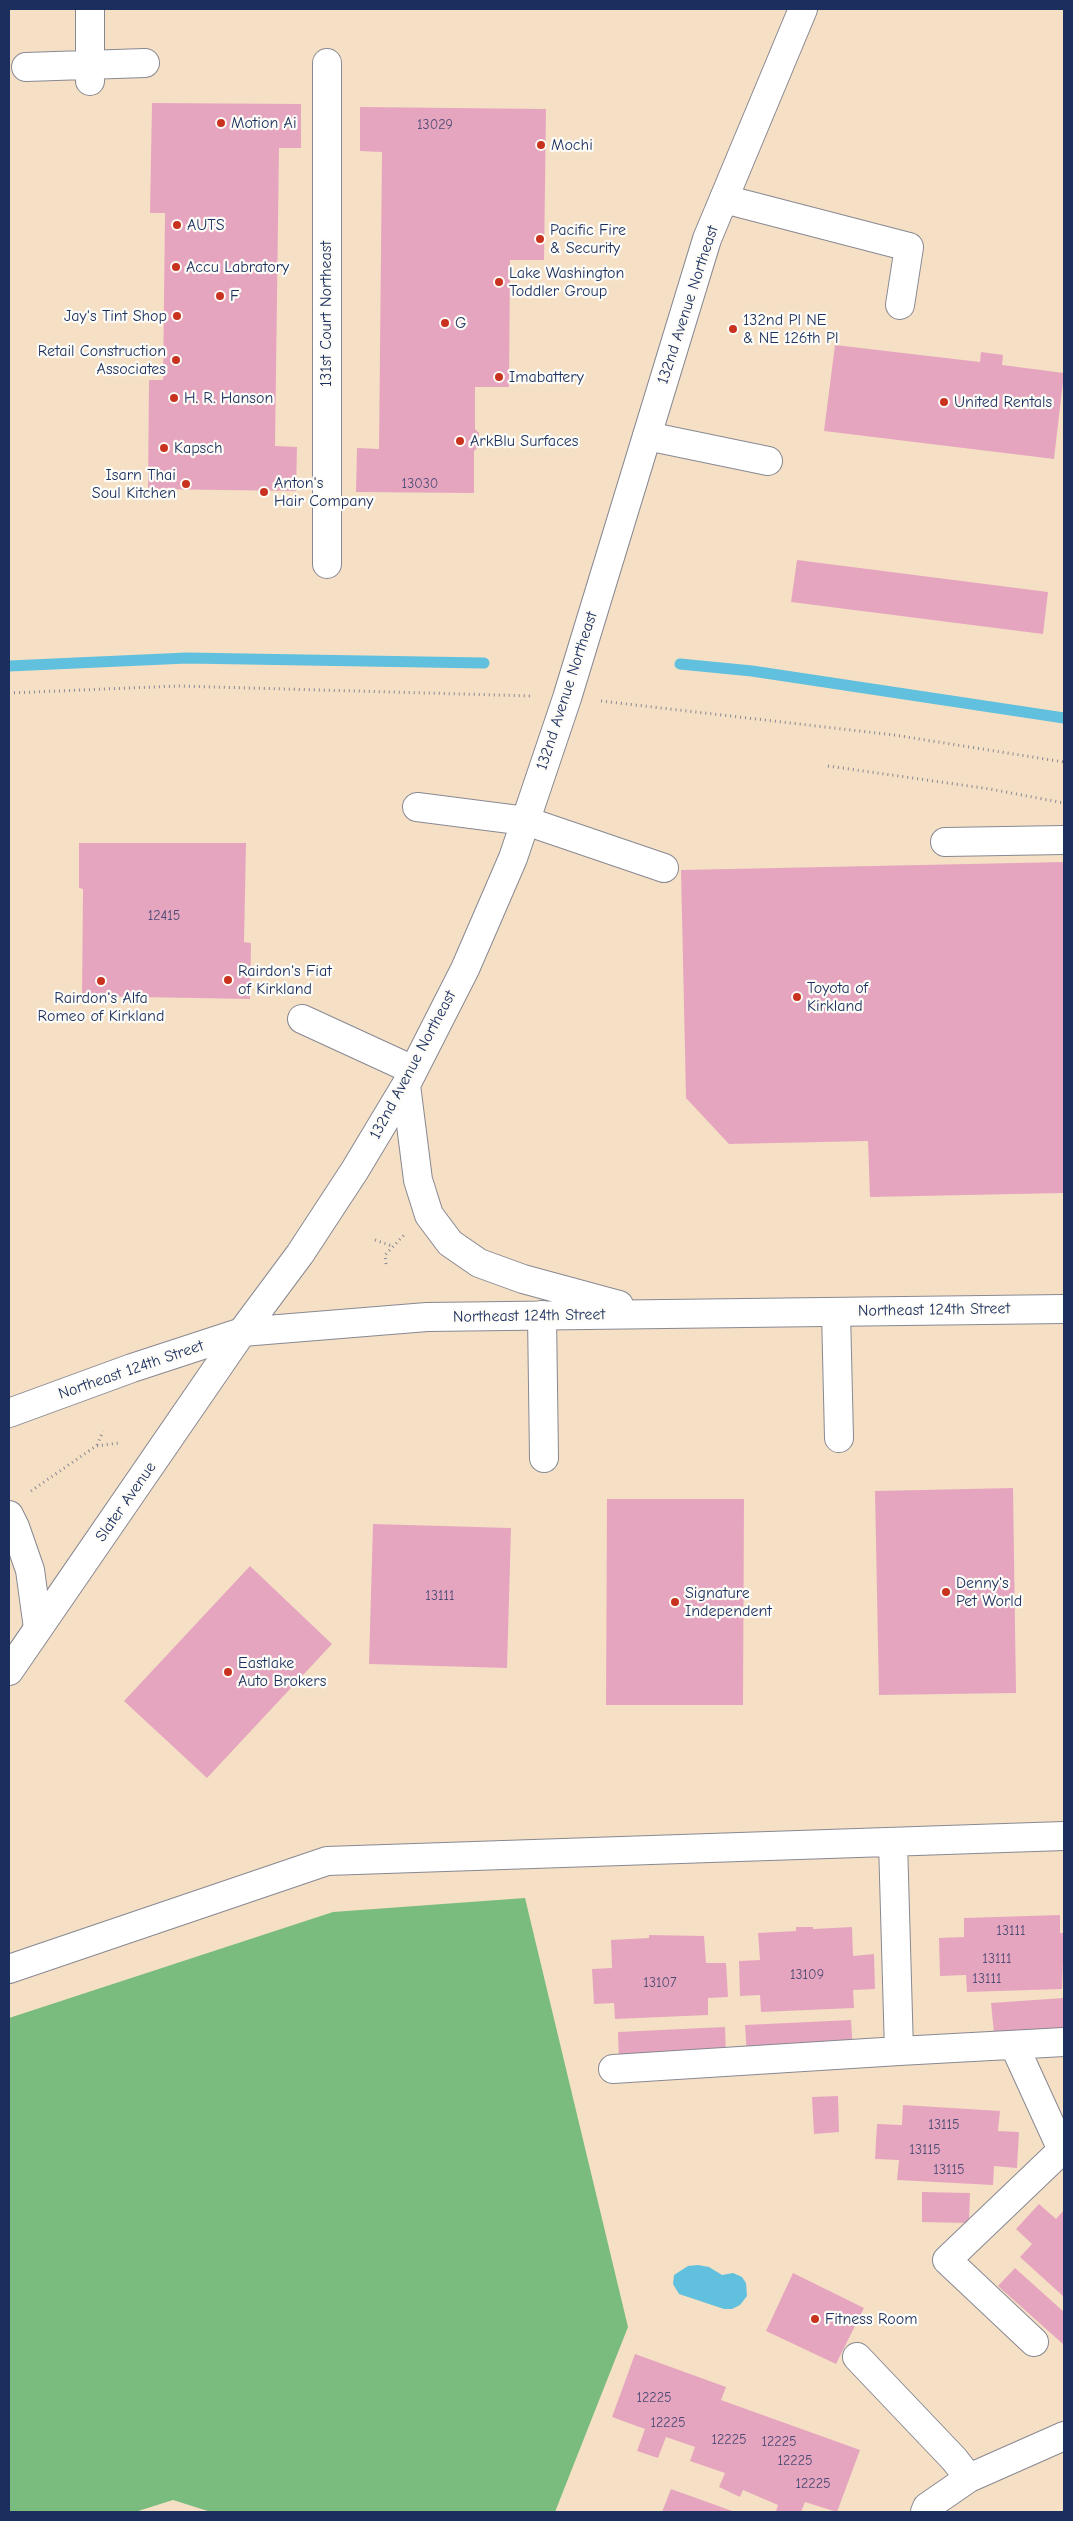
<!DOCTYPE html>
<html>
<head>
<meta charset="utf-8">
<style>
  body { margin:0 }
  #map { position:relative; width:1073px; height:2521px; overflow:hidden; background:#f5e0c5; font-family:"Comic Neue",sans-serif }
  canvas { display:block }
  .frame { position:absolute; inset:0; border:10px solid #1b2f5e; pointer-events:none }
</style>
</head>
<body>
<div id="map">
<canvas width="1073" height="2521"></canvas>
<div class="frame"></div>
</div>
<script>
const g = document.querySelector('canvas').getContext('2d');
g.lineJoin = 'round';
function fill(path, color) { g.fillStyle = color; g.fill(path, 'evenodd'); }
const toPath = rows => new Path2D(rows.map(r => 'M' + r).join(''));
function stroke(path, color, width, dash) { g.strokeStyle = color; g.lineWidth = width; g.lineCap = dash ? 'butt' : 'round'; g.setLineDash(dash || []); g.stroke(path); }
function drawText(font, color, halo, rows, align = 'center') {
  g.font = font + ' "Comic Neue",sans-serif'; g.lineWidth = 4.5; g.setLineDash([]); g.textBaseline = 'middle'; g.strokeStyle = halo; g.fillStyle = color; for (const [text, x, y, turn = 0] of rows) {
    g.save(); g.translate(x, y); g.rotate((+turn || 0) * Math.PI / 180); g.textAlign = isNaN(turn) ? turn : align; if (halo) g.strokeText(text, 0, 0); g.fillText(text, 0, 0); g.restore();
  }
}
const forest = toPath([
  [525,1898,628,2327,555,2512,211,2512,173,2500,135,2512,9,2512,9,2018,333,1912]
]);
const water = toPath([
  [698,2265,709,2267,722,2275,733,2273,742,2277,746,2283,747,2296,740,2305,732,2309,724,2309,679,2294,673,2284,674,2275,688,2266]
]);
const stream = toPath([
  [680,664,752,671,1064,718],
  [9,666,187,658,484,663]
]);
const building = toPath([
  [152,103,301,104,301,148,279,148,275,446,297,447,296,491,148,489,149,380,163,380,165,213,150,213],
  [360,107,546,109,544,260,510,260,509,387,475,387,475,429,479,433,479,446,474,451,474,493,356,492,357,448,379,449,382,152,360,151],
  [835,345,980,362,981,352,1003,355,1002,365,1064,373,1054,459,824,431],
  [797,560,1048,592,1043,634,791,602],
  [79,843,246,843,244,942,251,943,250,999,82,996,83,889,79,888],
  [1064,862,1064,1193,870,1197,868,1141,729,1144,686,1098,681,870],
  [1013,1488,1016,1693,879,1695,875,1491],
  [607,1499,744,1499,743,1705,606,1705],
  [373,1524,511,1528,507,1668,369,1664],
  [250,1566,332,1644,207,1778,124,1701],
  [1060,1915,1060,1933,1064,1933,1062,1989,967,1992,966,1975,940,1976,939,1938,964,1937,964,1918],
  [796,1927,813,1927,813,1929,852,1927,853,1956,874,1954,875,1989,853,1990,854,2008,761,2012,760,1995,740,1996,739,1961,760,1960,758,1933,796,1931],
  [649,1935,704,1936,706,1963,726,1963,728,1997,708,1998,708,2015,615,2019,614,2003,594,2004,592,1969,612,1968,611,1940,649,1938],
  [1064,1998,1064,2028,994,2033,991,2003],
  [851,2020,853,2051,747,2056,745,2025],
  [725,2027,726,2057,619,2063,618,2032],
  [838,2096,839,2132,814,2134,812,2097],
  [903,2105,1000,2111,998,2131,1019,2132,1017,2168,994,2166,993,2185,897,2180,899,2160,875,2159,877,2124,902,2125],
  [922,2192,970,2193,969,2223,922,2222],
  [1039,2204,1056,2219,1064,2210,1064,2297,1020,2257,1032,2244,1016,2229],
  [1015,2268,1064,2312,1064,2345,998,2286],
  [793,2273,864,2308,836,2364,766,2331],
  [635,2354,726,2387,721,2400,860,2450,837,2512,805,2502,801,2512,779,2512,776,2511,778,2505,743,2490,740,2497,719,2487,725,2473,690,2461,695,2447,666,2437,658,2458,637,2451,645,2429,612,2417],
  [671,2489,735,2512,662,2512]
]);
const path = toPath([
  [9,693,178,686,533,696],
  [601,701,894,735,1064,762],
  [828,766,990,789,1064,803],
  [375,1240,392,1246],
  [386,1264,385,1255,404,1235],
  [97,1445,103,1431],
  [31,1491,96,1446,119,1443]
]);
const minor = toPath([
  [327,63,327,564],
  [26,67,145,63],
  [90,81,90,9],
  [724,199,909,247,900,305],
  [647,436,768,461],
  [417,807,526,821,664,868],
  [945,842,1064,840],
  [302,1019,413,1070],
  [836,1312,839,1438],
  [542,1315,544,1458],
  [9,1671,242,1332],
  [893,1842,899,2051,1064,2042],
  [9,1969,327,1861,1064,1836],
  [1014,2045,1062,2150,947,2260,1034,2342],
  [613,2069,899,2051],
  [857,2357,954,2459,969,2478],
  [925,2512,927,2507,969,2478,1064,2436]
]);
const major = toPath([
  [406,1085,418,1180,429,1215,450,1243,479,1263,523,1279,619,1305],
  [242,1332,300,1254,355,1170,406,1085,465,969,491,909,513,858,567,698,707,239,803,9],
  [9,1413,132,1368,242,1332,427,1317,1064,1309],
  [9,1515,15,1527,30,1570,38,1628]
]);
const markers = [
  [221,123,5,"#c8321e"],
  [541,145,5,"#c8321e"],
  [177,225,5,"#c8321e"],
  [540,239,5,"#c8321e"],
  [176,267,5,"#c8321e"],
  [499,282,5,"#c8321e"],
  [220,296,5,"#c8321e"],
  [177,316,5,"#c8321e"],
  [445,323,5,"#c8321e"],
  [733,329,5,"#c8321e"],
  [176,360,5,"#c8321e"],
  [499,377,5,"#c8321e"],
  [174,398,5,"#c8321e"],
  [944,402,5,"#c8321e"],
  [460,441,5,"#c8321e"],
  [164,448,5,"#c8321e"],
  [186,484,5,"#c8321e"],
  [264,492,5,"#c8321e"],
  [228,980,5,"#c8321e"],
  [101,981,5,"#c8321e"],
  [797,997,5,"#c8321e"],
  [946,1592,5,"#c8321e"],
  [675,1602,5,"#c8321e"],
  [228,1672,5,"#c8321e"],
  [815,2319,5,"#c8321e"]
];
const numberNames = [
  ["13029",435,125],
  ["13030",420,484],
  ["12415",164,916],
  ["13111",440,1596],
  ["13111",1011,1931],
  ["13111",997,1959],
  ["13109",807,1975],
  ["13111",987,1979],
  ["13107",660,1983],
  ["13115",944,2125],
  ["13115",925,2150],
  ["13115",949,2170],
  ["12225",654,2398],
  ["12225",668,2423],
  ["12225",729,2440],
  ["12225",779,2442],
  ["12225",795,2461],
  ["12225",813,2484]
];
const poiNames = [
  ["Motion Ai",231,123],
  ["Mochi",551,145],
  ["AUTS",187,225],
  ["Pacific Fire",550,230],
  ["& Security",550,248],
  ["Accu Labratory",186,267],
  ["Lake Washington",509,273],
  ["Toddler Group",509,291],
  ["F",230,296],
  ["Jay's Tint Shop",167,316,"right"],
  ["132nd Pl NE",743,320],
  ["& NE 126th Pl",743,338],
  ["G",455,323],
  ["Retail Construction",166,351,"right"],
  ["Associates",166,369,"right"],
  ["Imabattery",509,377],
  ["H. R. Hanson",184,398],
  ["United Rentals",954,402],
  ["ArkBlu Surfaces",470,441],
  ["Kapsch",174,448],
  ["Isarn Thai",176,475,"right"],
  ["Soul Kitchen",176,493,"right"],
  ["Anton's",274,483],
  ["Hair Company",274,501],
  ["Rairdon's Fiat",238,971],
  ["of Kirkland",238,989],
  ["Toyota of",807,988],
  ["Kirkland",807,1006],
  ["Rairdon's Alfa",101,998,"center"],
  ["Romeo of Kirkland",101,1016,"center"],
  ["Denny's",956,1583],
  ["Pet World",956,1601],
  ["Signature",685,1593],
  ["Independent",685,1611],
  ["Eastlake",238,1663],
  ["Auto Brokers",238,1681],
  ["Fitness Room",825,2319]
];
const streetNames = [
  ["132nd Avenue Northeast",688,305,-72],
  ["131st Court Northeast",326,314,-90],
  ["132nd Avenue Northeast",567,691,-72],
  ["132nd Avenue Northeast",413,1065,-62],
  ["Northeast 124th Street",934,1310,-1],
  ["Northeast 124th Street",529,1316,-1],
  ["Northeast 124th Street",131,1370,-19],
  ["Slater Avenue",126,1502,-55]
];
fill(forest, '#7abc7e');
fill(water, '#60c0de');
stroke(stream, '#60c0de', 11);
fill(building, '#e6a5bf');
stroke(minor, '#888892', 30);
stroke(major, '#888892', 30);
stroke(path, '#888892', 3, [1, 4]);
stroke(minor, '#fff', 28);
stroke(major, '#fff', 28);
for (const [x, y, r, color] of markers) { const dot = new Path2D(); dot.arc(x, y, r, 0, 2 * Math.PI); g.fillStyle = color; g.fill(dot); stroke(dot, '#fdfcf7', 2); }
drawText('14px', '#4e4c76', null, numberNames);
drawText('16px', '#1b2f5e', '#fdfcf7', poiNames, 'left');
drawText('16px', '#1b2f5e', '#fdfcf7', streetNames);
</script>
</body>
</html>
